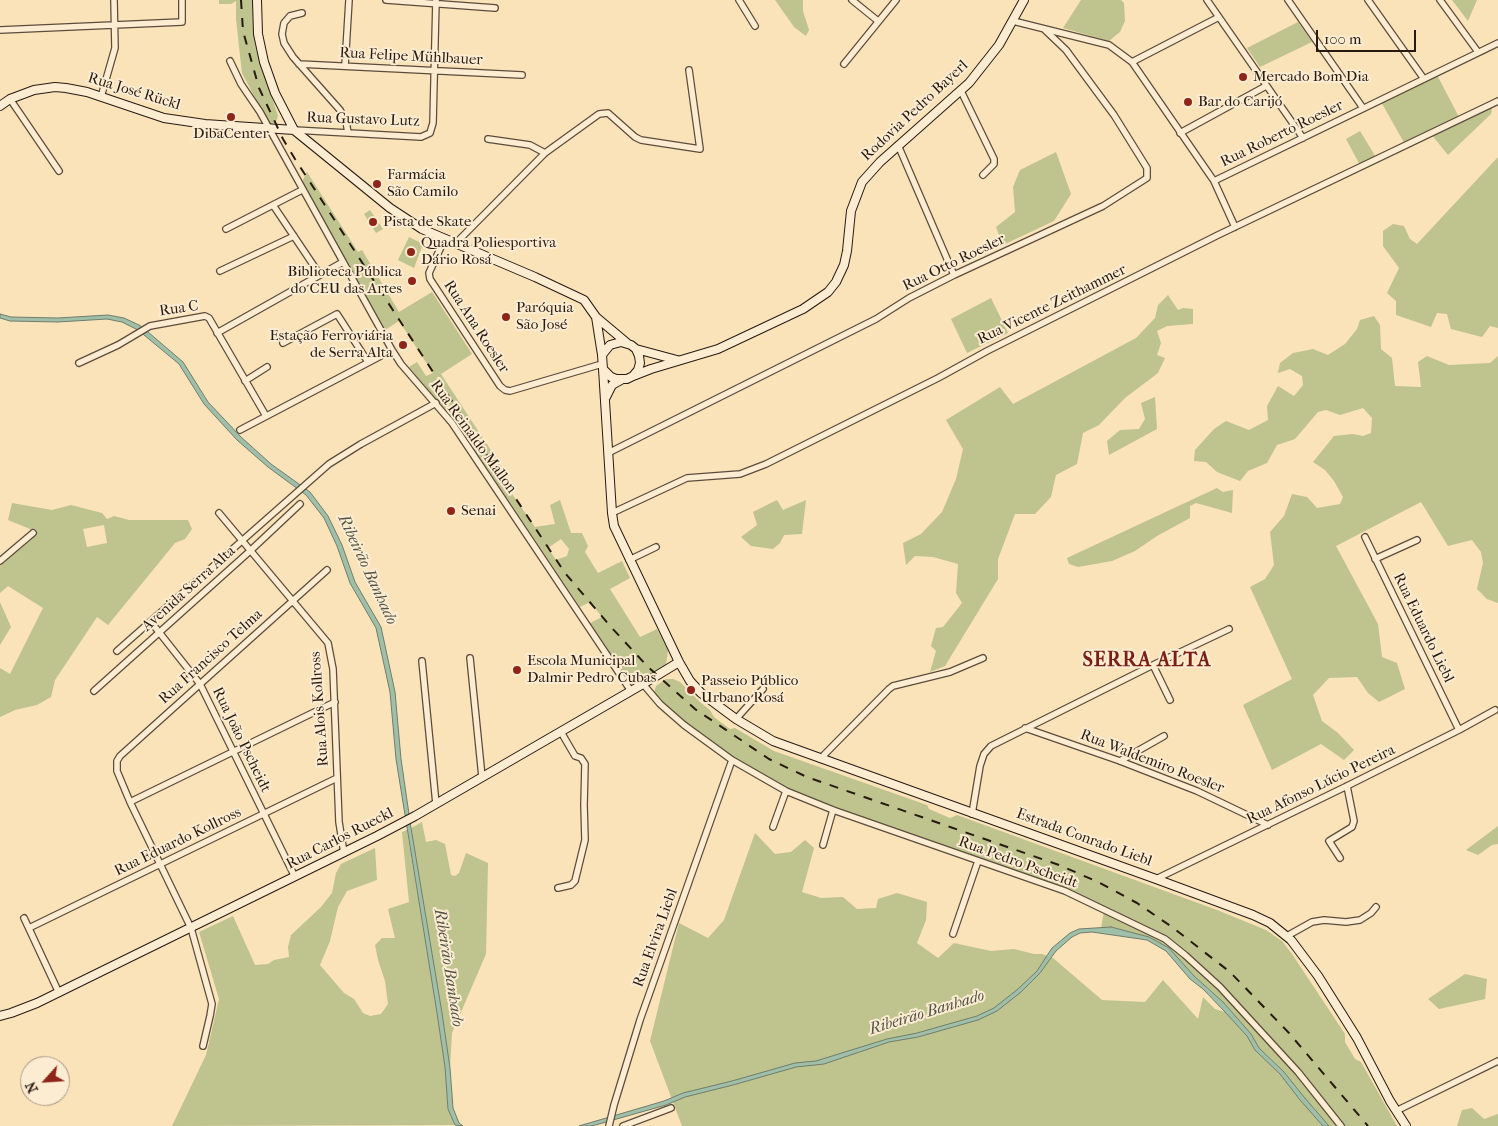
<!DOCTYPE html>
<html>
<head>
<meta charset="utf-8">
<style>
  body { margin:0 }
  #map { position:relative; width:1498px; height:1126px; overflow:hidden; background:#fae2b9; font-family:"IM FELL French Canon",serif }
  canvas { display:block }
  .north { position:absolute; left:20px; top:1056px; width:50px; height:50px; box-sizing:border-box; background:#fcecd2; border:1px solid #a79885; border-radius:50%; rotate:244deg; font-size:14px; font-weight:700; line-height:20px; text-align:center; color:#271a11 }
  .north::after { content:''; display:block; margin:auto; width:18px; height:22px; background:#8f2418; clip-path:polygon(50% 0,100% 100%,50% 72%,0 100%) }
  .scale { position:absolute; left:1316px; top:30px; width:100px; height:22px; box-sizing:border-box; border:2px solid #271a11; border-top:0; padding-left:6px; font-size:15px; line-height:18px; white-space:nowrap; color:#271a11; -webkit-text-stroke:4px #fcecd2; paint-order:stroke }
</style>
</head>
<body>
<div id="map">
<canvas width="1498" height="1126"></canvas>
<div class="north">N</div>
<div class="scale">100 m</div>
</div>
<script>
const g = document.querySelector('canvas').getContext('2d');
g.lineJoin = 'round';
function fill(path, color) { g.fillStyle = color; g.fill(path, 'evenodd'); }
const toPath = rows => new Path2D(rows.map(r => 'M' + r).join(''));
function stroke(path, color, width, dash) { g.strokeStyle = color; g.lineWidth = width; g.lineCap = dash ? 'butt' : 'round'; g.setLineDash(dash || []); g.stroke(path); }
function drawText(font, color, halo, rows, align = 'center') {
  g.font = font + ' "IM FELL French Canon",serif'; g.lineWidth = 4; g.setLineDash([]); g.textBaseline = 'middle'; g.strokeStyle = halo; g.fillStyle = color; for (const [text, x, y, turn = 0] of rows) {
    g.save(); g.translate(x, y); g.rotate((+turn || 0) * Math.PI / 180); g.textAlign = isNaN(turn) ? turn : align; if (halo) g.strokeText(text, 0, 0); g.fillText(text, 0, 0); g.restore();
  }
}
const green = toPath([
  [219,0,254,0,253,16,256,49,278,116,276,122,269,124,242,73,236,19,236,1,231,4,219,4],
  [775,0,803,0,803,11,809,30,806,36,794,27],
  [1081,0,1121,0,1124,3,1125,21,1120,32,1109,41,1063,28],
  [1452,0,1477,0,1468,21],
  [1298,22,1312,42,1260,67,1247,48],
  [1436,73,1460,119,1493,103,1491,114,1448,155,1431,134,1406,146,1380,100],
  [1360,131,1377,159,1361,167,1346,139],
  [1056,152,1071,194,1054,221,1003,245,996,227,1015,212,1013,187,1020,170],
  [1498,157,1498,328,1490,326,1482,337,1451,329,1447,314,1437,313,1431,327,1396,315,1396,301,1387,293,1399,268,1383,246,1383,231,1393,224,1404,226,1410,239,1417,244],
  [307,172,358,252,362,250,399,312,432,292,472,354,441,374,507,475,510,491,535,527,555,524,550,505,560,500,571,533,582,533,588,546,585,552,598,573,622,561,630,578,610,589,640,637,657,629,668,650,666,665,662,671,635,685,628,680,590,623,602,617,590,602,580,607,458,425,409,367,417,362,426,376,433,373,399,321,385,330,306,188,302,182],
  [561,539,569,549,567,556,556,560,548,548],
  [370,210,383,229,376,233,364,214],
  [409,237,423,244,414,268,398,260],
  [1168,295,1178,310,1183,308,1193,309,1193,324,1167,326,1157,331,1161,343,1157,355,1165,358,1158,373,1125,398,1099,425,1083,433,1077,464,1056,475,1051,497,1035,514,1015,514,998,559,998,579,945,666,930,672,936,651,931,646,936,628,943,627,962,603,956,593,958,564,933,557,915,556,906,565,903,543,921,534,942,512,956,479,963,449,946,420,1000,387,1013,404,1136,338,1155,318,1158,305],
  [991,298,1008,333,967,353,951,319],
  [1374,316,1380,325,1381,349,1392,358,1395,386,1421,387,1418,362,1427,356,1449,365,1490,363,1498,356,1498,603,1487,599,1477,589,1483,563,1481,552,1472,540,1448,546,1421,502,1336,546,1378,624,1382,657,1397,663,1405,689,1379,702,1368,693,1357,677,1329,678,1313,695,1322,721,1338,733,1354,750,1344,760,1321,744,1272,770,1243,705,1292,679,1250,587,1265,579,1274,565,1270,532,1284,516,1292,494,1307,497,1317,508,1340,504,1343,497,1334,481,1325,470,1313,462,1334,436,1353,434,1363,436,1371,433,1372,418,1363,408,1340,415,1326,410,1318,412,1295,439,1277,445,1267,463,1248,471,1240,481,1217,472,1206,462,1194,461,1195,450,1214,429,1226,421,1249,430,1268,420,1267,406,1278,386,1294,396,1303,385,1302,376,1290,369,1278,373,1280,363,1293,353,1313,349,1328,355,1345,344,1357,329,1360,320],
  [1155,397,1157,429,1109,455,1107,441,1120,430,1139,429,1145,419,1141,403],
  [1217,488,1223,492,1233,490,1232,513,1196,503,1190,506,1190,518,1157,536,1135,551,1112,561,1078,567,1069,564,1067,558],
  [777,500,783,510,806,500,802,534,784,535,780,543,773,549,751,546,741,537,757,525,753,512],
  [12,503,52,510,71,505,102,513,107,519,114,516,129,520,188,520,192,529,185,539,175,543,108,625,97,617,55,680,51,697,37,705,15,710,0,717,0,668,10,674,43,608,8,586,0,593,0,566,31,540,30,529,8,520],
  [104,525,107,543,87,547,83,529],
  [0,602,11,627,0,645],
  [666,679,673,679,680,682,700,702,710,710,714,717,730,729,735,728,774,751,927,805,929,809,950,818,957,815,1217,910,1266,930,1282,941,1292,954,1345,1034,1345,1042,1355,1059,1361,1062,1397,1126,1329,1126,1304,1097,1284,1072,1259,1048,1251,1034,1223,1002,1194,976,1169,948,1149,937,1111,928,1101,928,1104,911,1065,891,786,791,697,735,653,696,656,686],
  [422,822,426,842,436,840,445,844,451,875,455,876,459,873,466,853,488,863,486,954,452,1033,450,1068,442,1013,411,828],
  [1498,826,1498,844,1492,845,1478,855,1466,850],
  [407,830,437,1013,445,1067,448,1109,455,1125,172,1126,206,1055,219,999,199,932,233,916,255,965,268,964,274,960,289,957,288,947,291,935,321,907,332,893,336,873,341,864,375,848,377,880,347,891,338,907,330,941,320,965,344,993,354,999,363,1013,370,1016,381,1014,388,1004,385,981,378,960,375,945,382,938,395,938,388,909,409,902,402,832],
  [755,833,775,854,791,852,805,840,814,848,802,892,821,898,843,897,857,909,876,908,878,899,897,893,927,902,926,920,917,943,938,958,954,943,991,951,1014,949,1034,954,1042,954,1053,958,1102,1000,1145,1002,1163,980,1198,1019,1203,997,1215,1009,1225,1012,1247,1036,1255,1050,1280,1074,1300,1100,1323,1126,682,1126,650,1041,679,923,708,938,724,920],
  [1465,974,1487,979,1485,999,1439,1009,1428,999],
  [1472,1108,1484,1119,1498,1114,1498,1126,1457,1126,1462,1110]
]);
const water = toPath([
  [0,314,11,317,58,318,108,315,124,318,141,326,183,362,208,402,241,437,271,464,310,492,328,516,342,545,355,582,381,627,395,692,401,759,411,828,442,1013,450,1068,453,1108,459,1123,463,1126,455,1125,448,1109,445,1067,437,1013,396,759,390,692,376,628,350,583,337,546,324,518,306,495,268,467,237,440,204,404,179,364,138,330,122,322,107,319,58,322,10,321,0,318,0,314],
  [1111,927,1149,937,1169,948,1194,976,1223,1002,1251,1034,1259,1048,1284,1072,1304,1097,1329,1126,1323,1126,1300,1100,1280,1074,1255,1050,1247,1036,1225,1012,1203,989,1190,979,1166,951,1147,940,1092,932,1080,933,1072,937,1056,951,1040,973,1021,992,997,1011,978,1020,918,1037,889,1042,824,1064,796,1067,733,1085,685,1097,666,1105,592,1126,579,1126,664,1101,683,1093,732,1081,795,1063,816,1061,887,1039,917,1033,977,1016,994,1008,1018,989,1037,971,1052,948,1070,933,1079,929,1111,927]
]);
const street = toPath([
  [386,0,495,8],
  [739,0,755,26],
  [852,0,878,21],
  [1207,0,1303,138],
  [1288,0,1363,108],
  [1368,0,1424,79],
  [1440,0,1478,52],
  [302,13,290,16,284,23,282,34,284,43,293,57,340,110,346,121,348,133],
  [1013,21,1109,45,1132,62,1214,181,1235,227],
  [0,30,182,22,182,0],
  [230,61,241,84,260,112,392,350,401,364,452,423,631,691],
  [1132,62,1219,17],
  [299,64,522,75],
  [844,64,896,0],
  [345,66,349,0],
  [961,91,994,159,994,164,983,175],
  [101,97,115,48,114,0],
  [10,99,59,171],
  [294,130,421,137,430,133,433,123,436,0],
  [1180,133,1266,86],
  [488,139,530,145,545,153],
  [898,145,954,275],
  [1214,181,1498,43],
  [273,205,320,275],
  [226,229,302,190],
  [445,238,429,273,430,279,500,386,505,390,510,391,602,364],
  [456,243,545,153,599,114,608,113,635,137,641,140,700,149,689,70],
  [220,271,294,236],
  [217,333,343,262],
  [283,343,337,314,368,362],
  [79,363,118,345,150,326,205,316,209,318,266,416],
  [245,381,267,367],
  [240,430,392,350],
  [608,453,876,319,909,298,954,275,1103,206,1147,178,1147,168,1114,115,1066,50,1044,29],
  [219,513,328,643,333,669,339,822,344,853],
  [612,513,687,478,740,474,766,464,938,378,987,351,1218,235,1498,101],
  [1365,537,1459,730],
  [1375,559,1417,540],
  [629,560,656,547],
  [0,561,33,533],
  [151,622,200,684,295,877],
  [117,651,329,464,361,444,436,403],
  [470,658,482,777],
  [422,661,436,804],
  [1153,665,1170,700],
  [643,684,660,704,684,725,732,760,786,791,833,810,1065,891,1165,939,1185,955,1220,987,1298,1072,1341,1126],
  [94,691,250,551,300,504],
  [736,719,763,689],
  [1025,728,1120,761,1197,791,1268,825],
  [820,759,889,689,893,686,950,672,983,658],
  [1120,761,1164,736],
  [130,802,335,702],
  [972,814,980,766,984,754,991,746,1153,665,1229,629],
  [773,827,786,791],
  [823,845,833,810],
  [1340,858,1329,841,1352,827,1354,821,1347,786],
  [1156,879,1347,786,1459,730,1495,710],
  [558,888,571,885,575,881,585,840,584,805,585,764,581,758,575,756,561,732],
  [24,918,59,993],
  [29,928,337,778],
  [953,934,978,861],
  [1287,936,1312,922,1324,920,1346,922,1360,920,1371,913,1376,907],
  [203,1046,210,1016,212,1004,191,928,130,802,117,771,117,761,120,756,327,570],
  [1396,1111,1498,1061],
  [609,1126,614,1105,640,1020,732,760],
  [623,1126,671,1108]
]);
const secondary = toPath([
  [257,0,258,34,264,62,275,93,294,130,390,208,422,229,535,277,584,300,596,317,602,355],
  [0,106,10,99,34,90,55,87,66,88,87,92,164,118,205,124,294,130],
  [596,317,627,343],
  [636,349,639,356,640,363,638,370,633,376,627,379,616,379,611,377,603,369,602,355,610,345,621,342,631,345,636,349,677,360],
  [603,369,612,513,614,526,679,662,690,681,701,693,736,719,773,741,1156,879,1253,915,1270,923,1291,940,1318,976,1357,1038,1390,1101,1406,1126],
  [633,376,651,369,718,349,803,309,828,292,836,282,844,265,847,251,851,211,862,182,880,162,969,83,999,45,1024,0],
  [606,397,612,385,621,380],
  [0,1016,11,1013,37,1003,377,836,415,816,643,684,679,662]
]);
const rail = toPath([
  [241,0,243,31,259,88,283,139,295,159,481,446,565,573,611,627,648,667,695,709,769,759,794,771,807,777,1059,865,1098,882,1137,903,1172,927,1230,972,1289,1033,1368,1126]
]);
const markers = [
  [1243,77,5,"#8f2418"],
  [1188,102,5,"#8f2418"],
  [231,117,5,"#8f2418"],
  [377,184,5,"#8f2418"],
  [373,222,5,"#8f2418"],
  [411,252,5,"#8f2418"],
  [412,281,5,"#8f2418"],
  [506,317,5,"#8f2418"],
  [403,345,5,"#8f2418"],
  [451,511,5,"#8f2418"],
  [517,670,5,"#8f2418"],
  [691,690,5,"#8f2418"]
];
const streetNames = [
  ["Rua Felipe Mühlbauer",411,57,3],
  ["Rua José Rückl",134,92,17],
  ["Rodovia Pedro Bayerl",915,111,-43],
  ["Rua Gustavo Lutz",363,120,2],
  ["Rua Roberto Roesler",1282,134,-26],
  ["Rua Otto Roesler",954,263,-26],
  ["Rua Vicente Zeithammer",1052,305,-26],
  ["Rua C",179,309,-8],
  ["Rua Ana Roesler",476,327,57],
  ["Rua Reinaldo Mallon",473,437,54],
  ["Avenida Serra Alta",189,589,-42],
  ["Rua Eduardo Liebl",1423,628,64],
  ["Rua Francisco Telma",211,657,-42],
  ["Rua Alois Kollross",320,709,-94],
  ["Rua João Pscheidt",241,740,64],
  ["Rua Waldemiro Roesler",1152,762,21],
  ["Rua Afonso Lúcio Pereira",1321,785,-26],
  ["Estrada Conrado Liebl",1084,838,20],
  ["Rua Carlos Rueckl",340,839,-27],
  ["Rua Eduardo Kollross",178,842,-26],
  ["Rua Pedro Pscheidt",1018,863,20],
  ["Rua Elvira Liebl",656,938,-70]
];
const poiNames = [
  ["Mercado Bom Dia",1253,77],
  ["Bar do Carijó",1198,102],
  ["DibaCenter",231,134,"center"],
  ["Farmácia",387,175],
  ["São Camilo",387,192],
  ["Pista de Skate",383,222],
  ["Quadra Poliesportiva",421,243],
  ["Dário Rosá",421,260],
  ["Biblioteca Pública",402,272,"right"],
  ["do CEU das Artes",402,289,"right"],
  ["Paróquia",516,308],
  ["São José",516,325],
  ["Estação Ferroviária",393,336,"right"],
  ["de Serra Alta",393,353,"right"],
  ["Senai",461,511],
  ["Escola Municipal",527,661],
  ["Dalmir Pedro Cubas",527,678],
  ["Passeio Público",701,681],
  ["Urbano Rosá",701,698]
];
const waterNames = [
  ["Ribeirão Banhado",367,570,65],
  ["Ribeirão Banhado",448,968,81],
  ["Ribeirão Banhado",927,1013,-17]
];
const districtNames = [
  ["SERRA ALTA",1147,661]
];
fill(green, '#bfc38e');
fill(water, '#9fbfa9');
stroke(water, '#6f7d6c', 1);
stroke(street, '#5c4c3b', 8);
stroke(secondary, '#271a11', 10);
stroke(street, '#fcecd2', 5.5);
stroke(secondary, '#fcecd2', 8);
stroke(rail, '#271a11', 2, [9, 9]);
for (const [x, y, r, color] of markers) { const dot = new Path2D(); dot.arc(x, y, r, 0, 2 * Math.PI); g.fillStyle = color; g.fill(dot); stroke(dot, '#fcecd2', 2); }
drawText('15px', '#271a11', '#fcecd2', streetNames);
drawText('15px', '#271a11', '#fcecd2', poiNames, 'left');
drawText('italic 16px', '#515446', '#fcecd2', waterNames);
g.letterSpacing = '1px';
drawText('bold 20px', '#7a1f14', '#fcecd2', districtNames);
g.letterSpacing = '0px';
</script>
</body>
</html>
